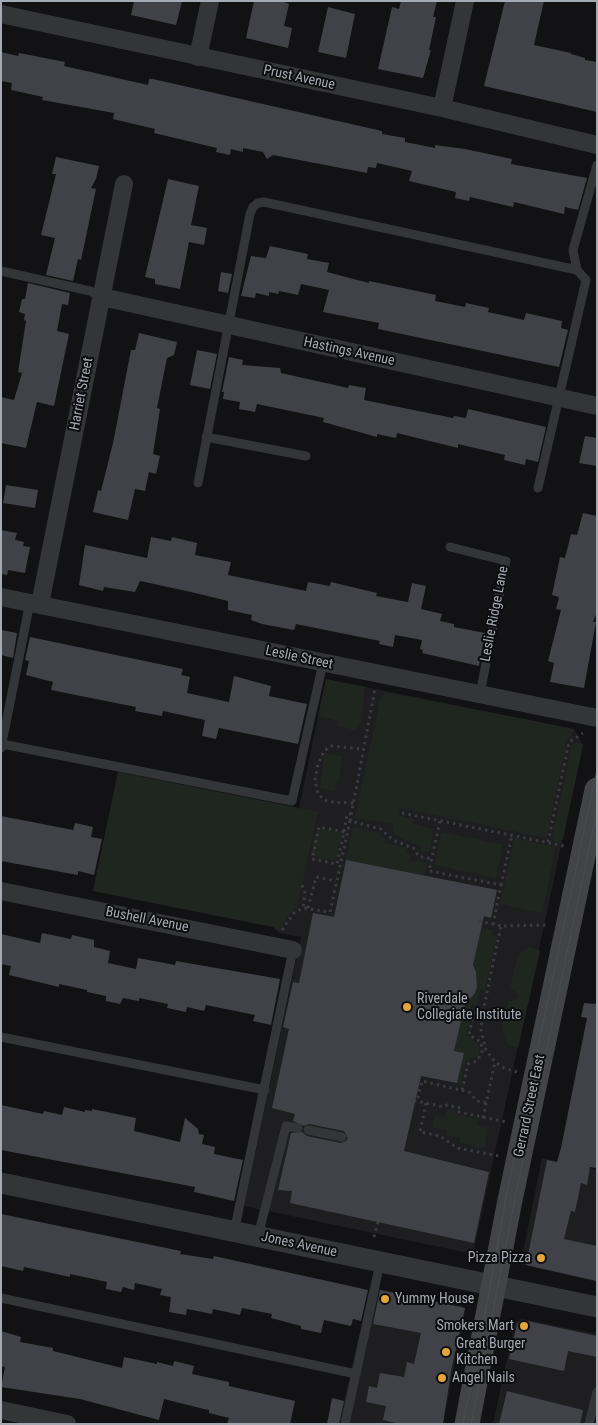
<!DOCTYPE html>
<html>
<head>
<meta charset="utf-8">
<style>
  body { margin:0 }
  #map { position:relative; width:598px; height:1425px; overflow:hidden; background:#121214; font-family:"Roboto Condensed",sans-serif }
  canvas { display:block }
  .frame { position:absolute; inset:0; border:2px solid #a5aab3; pointer-events:none }
</style>
</head>
<body>
<div id="map">
<canvas width="598" height="1425"></canvas>
<div class="frame"></div>
</div>
<script>
const g = document.querySelector('canvas').getContext('2d');
g.lineJoin = 'round';
function fill(path, color) { g.fillStyle = color; g.fill(path, 'evenodd'); }
const toPath = rows => new Path2D(rows.map(r => 'M' + r).join(''));
function stroke(path, color, width, dash) { g.strokeStyle = color; g.lineWidth = width; g.lineCap = dash ? 'butt' : 'round'; g.setLineDash(dash || []); g.stroke(path); }
function drawText(font, color, halo, rows, align = 'center') {
  g.font = font + ' "Roboto Condensed",sans-serif'; g.lineWidth = 4; g.setLineDash([]); g.textBaseline = 'middle'; g.strokeStyle = halo; g.fillStyle = color; for (const [text, x, y, turn = 0] of rows) {
    g.save(); g.translate(x, y); g.rotate((+turn || 0) * Math.PI / 180); g.textAlign = isNaN(turn) ? turn : align; if (halo) g.strokeText(text, 0, 0); g.fillText(text, 0, 0); g.restore();
  }
}
const built = toPath([
  [326,679,574,729,583,745,473,1254,244,1206,301,937,279,933,273,927,93,891,118,772,299,808],
  [542,1158,597,1170,597,1282,524,1265,521,1262],
  [370,1287,462,1306,465,1310,443,1424,339,1424],
  [522,1319,597,1334,597,1413,594,1424,493,1424,515,1322]
]);
const green = toPath([
  [326,679,365,687,361,723,354,730,338,726,338,721,318,716],
  [385,692,574,729,571,737,567,738,547,838,400,808,398,815,414,819,413,824,434,829,429,852,421,851,422,847,397,836,393,831,394,824,355,818,380,700],
  [577,742,583,745,563,839,558,842,554,841,552,835,572,745],
  [326,753,342,756,339,781,337,781,335,791,320,788,324,756],
  [118,772,318,812,298,903,301,902,288,916,279,931,273,927,93,891],
  [353,827,381,833,380,837,385,838,384,843,407,848,406,853,411,854,410,860,427,863,424,875,346,860],
  [317,828,342,833,336,861,311,856],
  [441,832,503,845,496,878,434,865],
  [514,838,556,847,542,913,500,904],
  [478,927,493,930,492,935,497,936,485,991,480,990,477,1005,472,1004,466,1036,478,1043,479,1053,475,1058,466,1061,461,1084,457,1083,464,1053,452,1051,465,1004,475,993,477,987,476,972,473,965],
  [529,947,540,951,518,1048,506,1043,502,1027,508,1002,517,999,518,994,510,988,517,958,521,952],
  [447,1109,455,1111,455,1114,478,1119,477,1125,489,1127,484,1148,460,1143,460,1138,446,1135,447,1130,432,1127,435,1115,445,1117]
]);
const building = toPath([
  [134,1,182,1,176,25,131,15],
  [254,1,282,1,289,4,284,26,292,28,288,48,246,38],
  [401,1,437,1,433,17,436,17,429,50,431,50,423,78,378,69,392,7,399,9],
  [505,1,544,1,534,45,571,53,571,54,585,58,585,60,597,62,597,112,484,86],
  [328,7,355,14,346,58,318,52],
  [1,52,18,56,19,53,65,62,64,66,148,85,149,79,153,79,382,131,382,134,405,138,405,142,435,148,435,145,465,149,512,159,511,164,587,178,578,210,565,207,564,214,514,202,513,207,470,197,469,201,455,198,456,192,409,181,412,171,377,163,376,168,368,167,367,173,273,155,267,159,263,152,243,148,243,152,231,149,230,155,216,152,217,148,154,133,155,129,113,119,114,113,42,100,43,97,11,90,12,83,1,81],
  [56,157,99,166,96,179,91,188,96,189,81,260,78,259,73,281,46,275,55,238,41,235,56,174,52,174],
  [168,179,199,186,191,225,207,228,204,245,189,242,180,289,155,284,155,279,145,277],
  [270,246,308,254,307,259,329,263,327,272,369,283,369,281,436,295,435,301,465,307,466,303,489,308,488,312,524,320,526,313,562,321,561,328,568,330,559,367,378,329,379,323,323,312,329,290,301,284,298,295,279,291,278,294,269,292,269,296,256,293,255,298,241,296,251,256,266,258],
  [221,272,232,274,228,293,218,291],
  [28,283,70,293,68,305,62,304,57,331,69,334,54,406,37,402,26,448,1,443,1,397,14,400,22,373,18,372,26,321,24,320,25,314,19,312,22,299,25,299],
  [139,333,177,342,174,355,167,358,157,408,160,409,153,454,160,456,156,474,149,472,145,491,135,489,128,520,93,512,98,490,101,491,113,443,131,350,135,350],
  [197,350,217,354,210,389,190,385],
  [229,357,243,360,242,365,280,368,281,373,348,388,349,385,366,388,364,400,453,418,454,416,466,418,468,409,546,427,538,462,526,459,525,465,504,460,505,455,458,444,458,448,397,433,396,438,377,434,377,437,323,422,324,418,257,404,255,412,239,409,240,402,223,399,224,392,222,392],
  [585,436,597,438,597,466,579,463],
  [6,485,38,490,35,508,3,503],
  [583,513,597,516,597,612,593,622,596,622,584,688,550,682,554,663,548,661,561,610,556,609,559,597,552,595,560,557,565,558,571,534,577,535],
  [1,530,17,533,15,540,24,542,23,546,30,547,25,573,8,570,7,575,1,574],
  [151,537,171,541,172,537,197,543,195,555,231,562,228,575,306,591,308,582,330,586,331,582,377,593,376,596,408,602,412,583,426,586,421,609,442,614,440,621,454,624,454,627,485,633,479,666,422,653,423,650,420,649,422,640,395,635,393,647,379,644,380,641,296,624,294,630,262,624,251,620,252,615,228,610,228,601,191,592,140,581,135,592,104,587,103,591,79,585,85,545,147,558],
  [1,630,17,633,13,658,1,655],
  [30,637,183,669,181,675,190,677,187,693,229,702,234,676,271,686,269,696,307,704,298,744,219,728,216,739,202,736,205,720,163,711,162,716,135,711,136,707,51,690,53,682,26,675,29,661,25,660],
  [1,816,73,830,75,823,93,827,91,837,102,839,94,875,78,871,78,875,1,861],
  [346,860,497,890,491,918,484,916,473,965,476,972,477,987,475,993,465,1004,454,1051,464,1053,457,1083,421,1076,404,1151,489,1172,474,1243,290,1203,292,1191,278,1190,291,1133,302,1132,307,1136,341,1143,346,1141,348,1138,344,1131,309,1124,304,1126,293,1121,295,1114,272,1108,289,1029,283,1027,293,982,299,983,313,913,334,917],
  [42,933,71,939,72,935,94,940,94,947,110,951,108,963,136,969,138,958,175,965,176,961,280,979,271,1025,253,1021,255,1015,206,1005,204,1011,187,1007,186,1012,167,1008,168,1004,139,998,139,1001,123,998,120,1004,106,1001,106,996,87,992,87,990,59,984,59,987,9,975,11,966,1,964,1,934,40,943],
  [584,1003,597,1004,597,1168,590,1167,587,1185,581,1183,575,1212,571,1211,564,1239,597,1246,597,1281,526,1265,547,1160,557,1162,561,1148,587,1018,581,1017],
  [1,1105,43,1114,44,1111,62,1115,64,1107,85,1112,85,1110,92,1111,92,1109,136,1118,134,1131,180,1142,185,1118,198,1129,199,1134,204,1135,202,1144,215,1147,214,1154,243,1160,234,1201,194,1192,195,1187,1,1150],
  [1,1214,181,1251,180,1254,213,1259,214,1256,368,1290,361,1321,353,1319,351,1326,324,1320,321,1333,301,1329,301,1326,271,1318,272,1314,242,1308,240,1315,213,1309,212,1314,187,1309,186,1315,169,1312,171,1297,160,1295,162,1289,135,1283,134,1290,123,1287,121,1292,106,1289,107,1282,70,1274,70,1277,24,1267,23,1271,1,1266],
  [380,1290,465,1308,451,1371,443,1424,399,1424,383,1420,386,1406,366,1402,369,1386,377,1388,380,1373,404,1377,407,1362,414,1364,421,1333,373,1324],
  [523,1320,597,1336,597,1357,568,1351,564,1371,509,1359,517,1324],
  [1,1331,21,1337,20,1342,53,1348,53,1351,122,1368,124,1357,157,1364,157,1362,173,1366,174,1361,194,1366,192,1374,229,1382,229,1386,295,1401,290,1424,227,1424,229,1418,209,1413,209,1410,204,1409,164,1399,159,1420,80,1399,1,1387,5,1367,1,1366],
  [507,1391,583,1410,580,1424,499,1424],
  [332,1398,344,1401,339,1424,327,1424]
]);
const path = toPath([
  [353,803,331,802,324,800,318,794,315,780,318,764,324,751,331,746,363,749],
  [402,813,564,846],
  [350,821,375,689],
  [440,821,429,871,501,885,493,925],
  [344,832,319,827,312,859,337,864,344,832,347,814,351,814],
  [548,842,569,742,583,733],
  [302,885,305,892,303,908],
  [501,885,512,835],
  [308,908,316,877,336,881],
  [479,921,501,926],
  [282,930,294,913,303,908,330,912,350,821,381,829,393,840,415,849,418,856,431,859],
  [517,1072,504,1068,495,1062,486,1050,481,1030,483,1011,501,926,547,925],
  [462,1090,468,1064,477,1061,482,1052,481,1042,469,1035,474,1009,483,1011],
  [426,1103,420,1132,440,1136,457,1148,499,1156],
  [486,1103,477,1101,469,1092,422,1081,417,1101,415,1101,417,1101,444,1107,447,1105,461,1108,459,1112,506,1122],
  [483,1118,495,1062],
  [374,1237,378,1222]
]);
const service = toPath([
  [1,271,90,291,102,297],
  [206,437,306,456],
  [198,483,250,214,253,207,258,203,264,202,577,270],
  [538,488,586,280,577,270,573,250,597,165],
  [450,547,506,561,480,694],
  [2,744,292,801,323,663],
  [1,748,30,602],
  [1,1037,265,1090],
  [308,1130,342,1137],
  [234,1232,293,950],
  [258,1236,286,1126,298,1128],
  [1,1298,356,1374],
  [345,1424,380,1263],
  [589,1424,597,1392]
]);
const minor = toPath([
  [1,14,442,108,597,145],
  [198,57,210,1],
  [442,108,465,1],
  [102,297,597,406],
  [1,597,597,718],
  [40,604,124,184],
  [1,891,293,950],
  [1,1410,67,1424]
]);
const tertiary = toPath([
  [1,1183,597,1307]
]);
const secondary = toPath([
  [467,1424,510,1200,597,790]
]);
const tram = toPath([
  [463,1424,486,1309,507,1192,597,770],
  [471,1424,517,1189,597,811]
]);
const markers = [
  [407,1007,5,"#e4a53a"],
  [541,1258,5,"#e4a53a"],
  [385,1299,5,"#e4a53a"],
  [524,1326,5,"#e4a53a"],
  [446,1352,5,"#e4a53a"],
  [442,1378,5,"#e4a53a"]
];
const streetNames = [
  ["Prust Avenue",299,78,12],
  ["Hastings Avenue",349,352,12],
  ["Harriet Street",82,394,-79],
  ["Leslie Ridge Lane",495,614,-79],
  ["Leslie Street",299,658,12],
  ["Bushell Avenue",147,920,11],
  ["Gerrard Street East",530,1106,-78],
  ["Jones Avenue",299,1245,12]
];
const poiNames = [
  ["Riverdale",417,999],
  ["Collegiate Institute",417,1015],
  ["Pizza Pizza",531,1258,"right"],
  ["Yummy House",395,1299],
  ["Smokers Mart",514,1326,"right"],
  ["Great Burger",456,1344],
  ["Kitchen",456,1360],
  ["Angel Nails",452,1378]
];
fill(built, '#1e1e21');
fill(green, '#1f261f');
fill(building, '#414247');
stroke(path, '#3a3b3f', 3, [2.5, 4]);
stroke(service, '#343538', 9);
stroke(minor, '#343538', 18);
stroke(tertiary, '#343538', 21);
stroke(secondary, '#424448', 25);
stroke(tram, '#4b4d51', 1);
for (const [x, y, r, color] of markers) { const dot = new Path2D(); dot.arc(x, y, r, 0, 2 * Math.PI); g.fillStyle = color; g.fill(dot); stroke(dot, '#0d0d0f', 2); }
drawText('14px', '#a5aab3', '#0d0d0f', streetNames);
drawText('14px', '#a5aab3', '#0d0d0f', poiNames, 'left');
</script>
</body>
</html>
